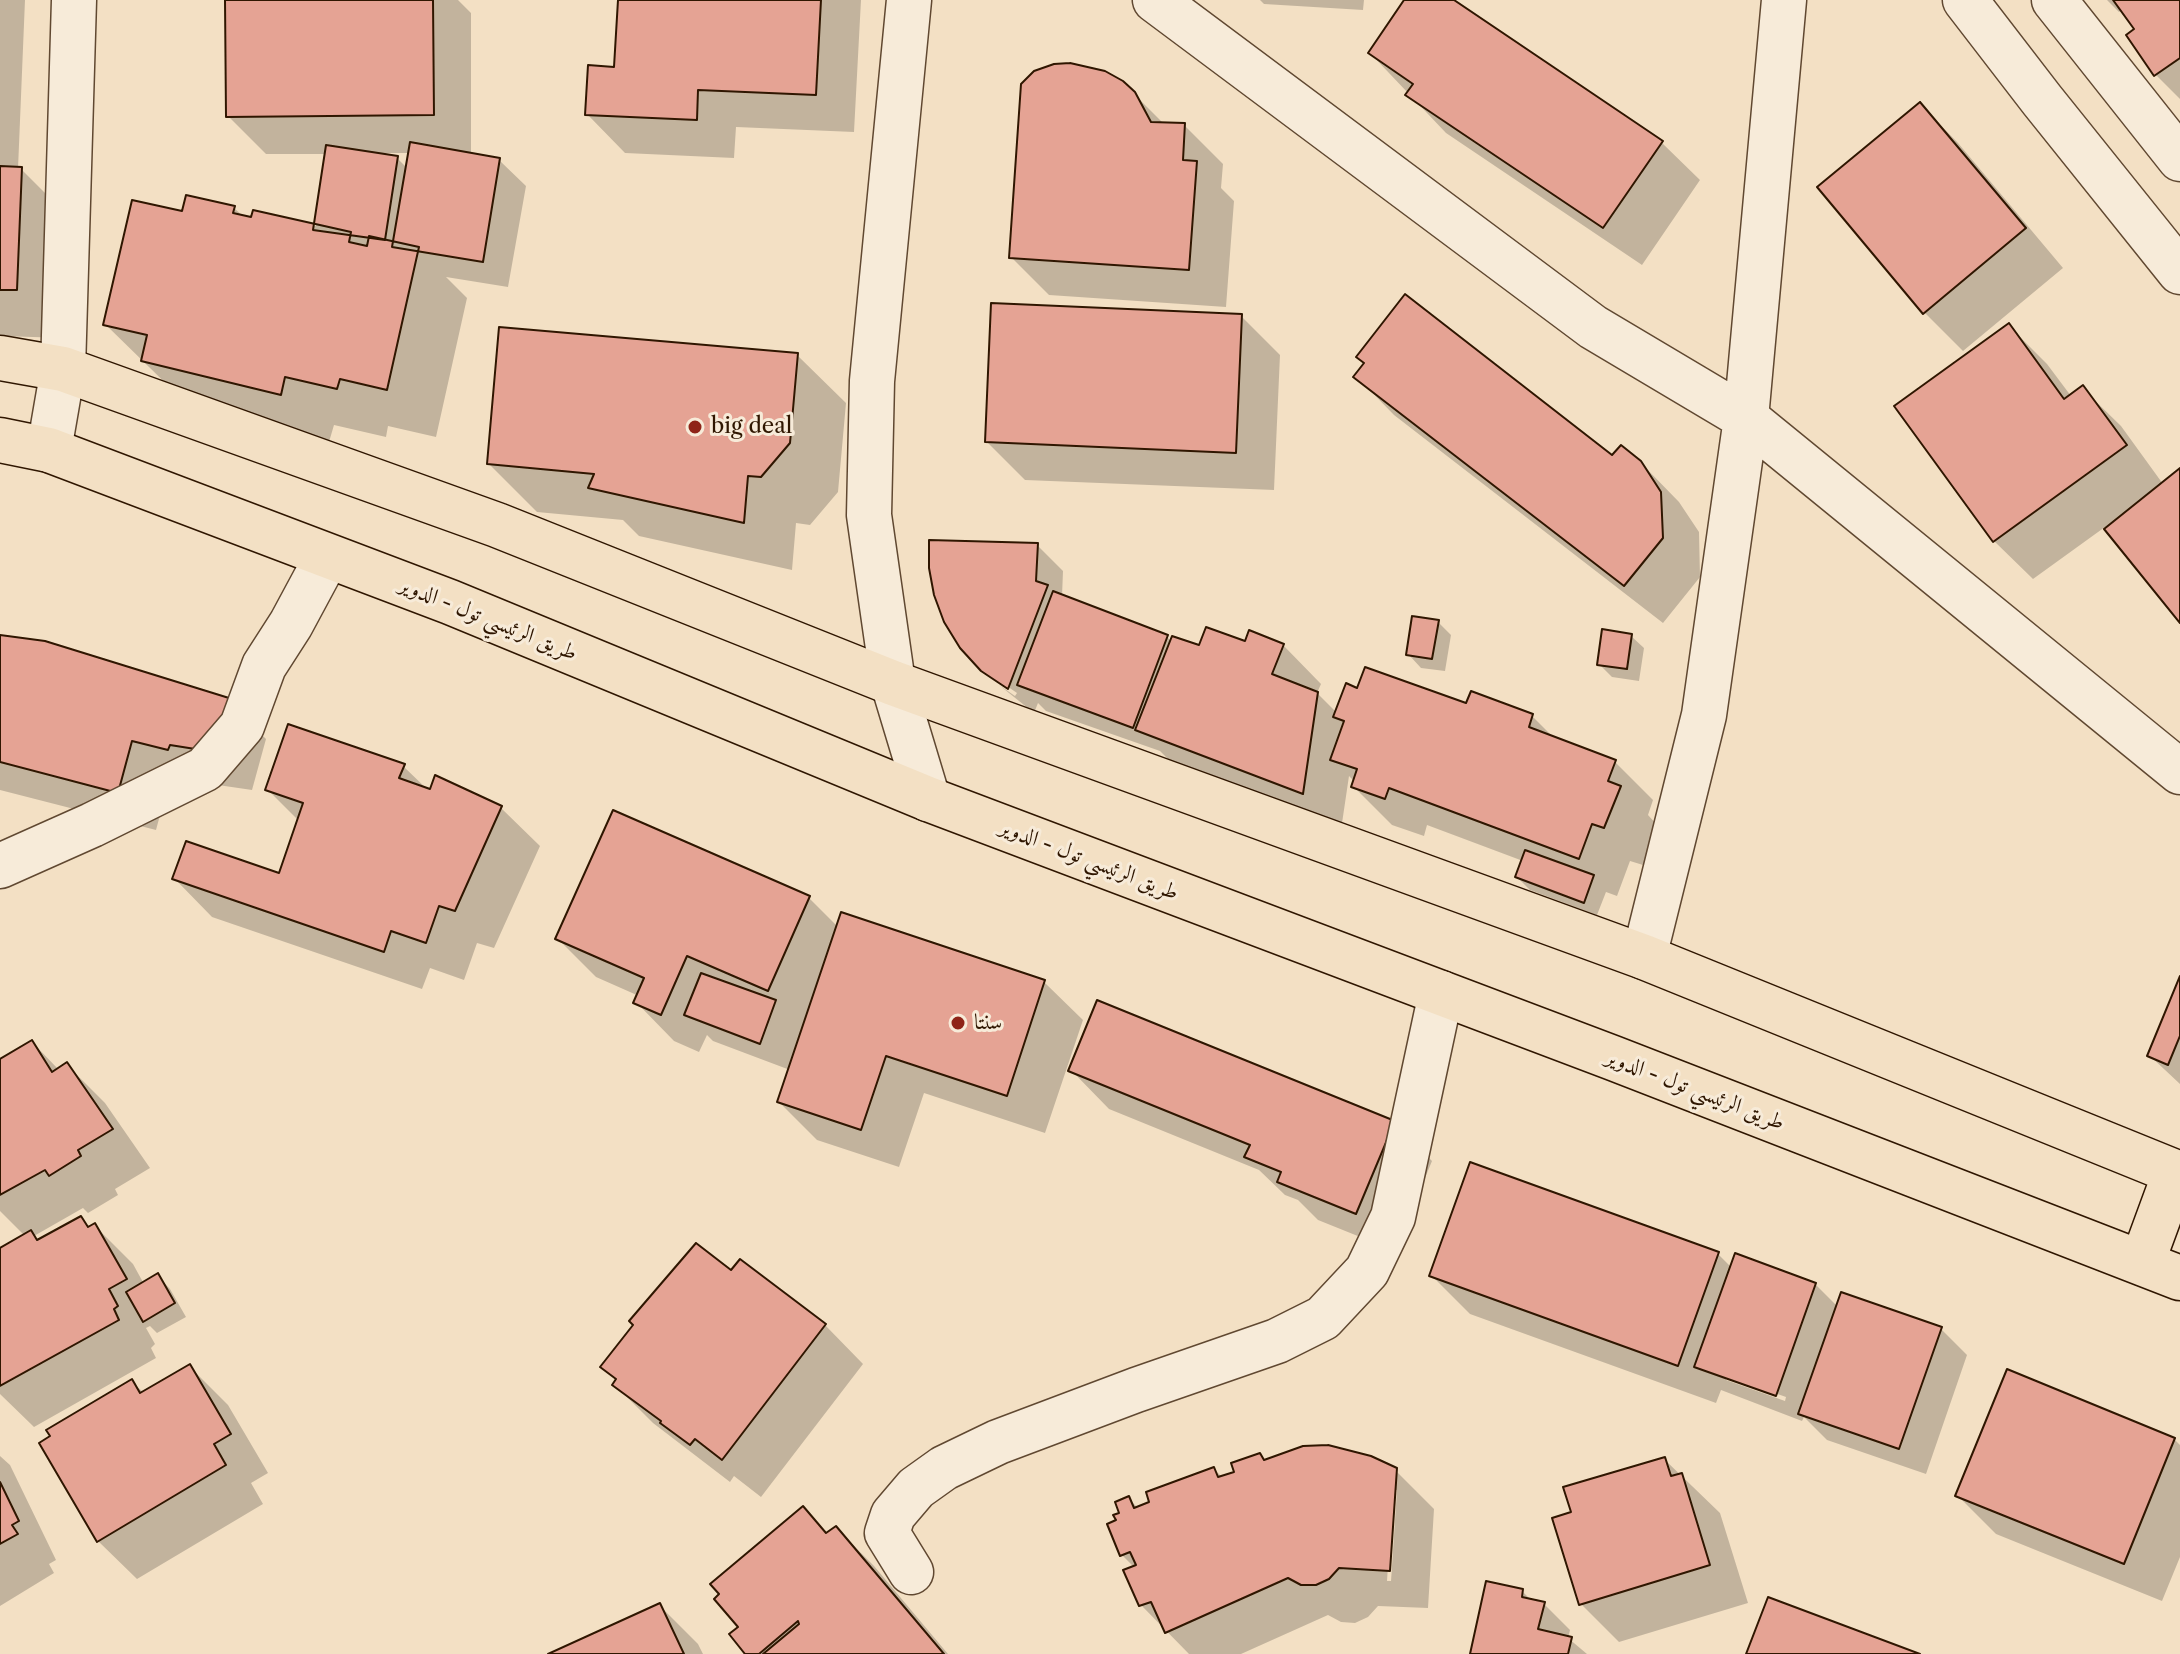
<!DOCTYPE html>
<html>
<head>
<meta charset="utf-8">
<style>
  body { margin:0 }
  canvas { display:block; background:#f3e0c4 }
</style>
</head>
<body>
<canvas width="2180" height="1654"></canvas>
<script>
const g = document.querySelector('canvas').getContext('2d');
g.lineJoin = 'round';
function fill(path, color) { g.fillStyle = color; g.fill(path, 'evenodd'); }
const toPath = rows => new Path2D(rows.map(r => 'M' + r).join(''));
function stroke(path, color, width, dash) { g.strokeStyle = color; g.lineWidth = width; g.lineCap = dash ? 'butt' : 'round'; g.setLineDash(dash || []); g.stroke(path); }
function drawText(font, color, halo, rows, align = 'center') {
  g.font = font + ' "Libre Caslon Text",Amiri,serif'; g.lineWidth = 6; g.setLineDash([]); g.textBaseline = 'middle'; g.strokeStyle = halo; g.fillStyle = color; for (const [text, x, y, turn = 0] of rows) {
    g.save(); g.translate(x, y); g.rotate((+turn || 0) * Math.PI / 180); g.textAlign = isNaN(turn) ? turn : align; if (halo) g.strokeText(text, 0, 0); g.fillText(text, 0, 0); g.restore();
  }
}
const shadow = toPath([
  [0,0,25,0,18,169,21,169,70,218,65,338,0,336],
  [227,0,458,0,471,13,471,155,499,160,526,186,508,287,446,277,467,298,436,437,388,426,386,437,334,425,329,442,192,409,106,325,184,213,234,208,244,217,316,226,327,154,266,154,228,116],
  [384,153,410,153,408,169,397,158,384,156],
  [620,0,861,0,854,132,736,127,734,158,625,153,587,114,616,69],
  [1260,0,1364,0,1363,10,1264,4],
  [1406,0,1451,0,1661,142,1700,180,1642,265,1446,133,1370,53],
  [2107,0,2180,0,2180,99,2156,75,2128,35,2136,30,2122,10,2119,12],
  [1122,82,1164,124,1184,125,1223,164,1221,188,1234,201,1226,307,1049,295,1011,257],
  [1920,104,1958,143,2063,268,1963,351,1925,313,1820,187],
  [1241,316,1280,355,1274,490,1025,480,987,442],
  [2009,326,2047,364,2071,396,2082,388,2121,426,2163,484,2180,470,2180,620,2105,527,2033,579,1994,541,1897,407],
  [797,355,846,403,838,492,810,525,796,523,792,570,639,536,623,520,537,512,489,464],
  [1356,376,1613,458,1640,462,1679,502,1699,532,1700,577,1663,623,1394,415],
  [1037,545,1063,571,1062,597,1167,637,1172,642,1200,648,1247,644,1283,645,1321,684,1317,693,1337,713,1358,690,1532,716,1556,740,1615,762,1653,800,1648,815,1658,826,1643,865,1630,861,1617,896,1606,892,1597,915,1530,890,1517,877,1523,861,1427,825,1424,836,1392,825,1353,786,1355,782,1349,776,1341,830,1176,767,1160,751,1046,711,1038,703,1034,713,999,685,1015,696,1017,693,985,671],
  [1438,622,1451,635,1445,671,1421,668,1409,655],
  [1631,636,1644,648,1639,681,1612,677,1599,664],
  [0,637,227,700,266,739,252,790,170,778,156,830,0,790],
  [403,766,428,790,432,791,436,778,501,808,540,846,494,948,477,943,464,980,430,968,422,989,212,917,174,878,280,875,299,821,267,789],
  [809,898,838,927,1044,982,1083,1020,1045,1133,924,1093,899,1167,817,1140,779,1102,790,1070,713,1041,707,1035,699,1052,674,1041,636,1002,639,996,596,977,558,939],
  [2180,981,2180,1084,2149,1055],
  [32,1042,59,1070,67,1065,105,1103,150,1168,115,1189,118,1195,88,1213,83,1208,34,1236,39,1241,81,1218,90,1228,94,1225,133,1264,144,1284,158,1276,170,1289,186,1317,157,1333,150,1326,146,1328,155,1344,151,1348,156,1358,34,1427,0,1394,0,1250,25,1236,0,1211,0,1061],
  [1071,1070,1394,1123,1432,1161,1395,1251,1318,1220,1298,1200,1285,1195,1259,1170,1109,1109],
  [1718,1254,1732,1268,1815,1284,1838,1307,1941,1329,1967,1355,1926,1474,1827,1440,1804,1417,1802,1421,1721,1390,1716,1403,1470,1314,1431,1275],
  [1726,1376,1786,1397,1785,1401,1726,1380],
  [732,1273,825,1325,863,1364,761,1497,734,1476,730,1482,653,1423,615,1385,617,1381,603,1367],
  [189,1366,228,1405,268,1473,251,1483,263,1504,137,1579,98,1541,132,1382,144,1393],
  [2174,1439,2180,1445,2180,1557,2162,1601,1996,1534,1958,1496],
  [1260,1455,1266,1462,1395,1470,1434,1509,1428,1608,1378,1606,1368,1617,1355,1623,1341,1622,1328,1615,1241,1654,1189,1654,1141,1605,1135,1568,1122,1555,1118,1521,1129,1499,1138,1508,1214,1469,1222,1477,1236,1473],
  [1393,1490,1397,1490,1391,1581,1387,1581],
  [0,1456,10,1465,56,1560,49,1564,54,1573,0,1606],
  [1664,1459,1720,1513,1748,1603,1619,1642,1581,1604,1573,1513],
  [803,1508,828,1534,836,1528,874,1566,948,1654,748,1654,740,1627],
  [1522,1591,1533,1602,1544,1604,1570,1630,1568,1638,1587,1654,1472,1654],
  [659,1605,698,1644,703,1654,553,1654]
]);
const building = toPath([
  [225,0,433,0,434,115,226,117,225,0],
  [618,0,821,0,816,95,698,90,697,120,585,115,588,65,614,67,618,0],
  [1404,0,1454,0,1663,141,1603,228,1405,95,1413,84,1368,53,1404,0],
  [2113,0,2180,0,2180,58,2154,76,2126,35,2134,29,2113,0],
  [1070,63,1105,71,1123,81,1135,92,1151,122,1185,123,1183,160,1197,161,1189,270,1009,258,1021,84,1034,71,1054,64,1070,63],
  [1920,102,2026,228,1923,314,1817,187,1920,102],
  [410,142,500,158,483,262,392,247,410,142],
  [326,145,398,156,385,240,313,230,326,145],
  [0,166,22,167,17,290,0,290,0,166],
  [186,195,235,206,233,213,251,217,253,210,351,232,349,242,367,246,369,236,419,247,387,390,340,379,337,389,285,377,281,395,141,361,147,335,103,325,132,200,182,211,186,195],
  [1405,294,1612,455,1621,445,1641,461,1661,492,1663,538,1624,586,1353,377,1364,363,1356,357,1405,294],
  [991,303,1242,314,1236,453,985,442,991,303],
  [2009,323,2064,399,2083,385,2127,445,1993,542,1894,406,2009,323],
  [499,327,798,353,790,443,761,477,748,476,744,523,588,488,594,474,487,464,499,327],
  [2180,468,2180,623,2104,529,2180,468],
  [929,540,1038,543,1036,581,1048,585,1008,689,981,671,960,648,944,622,934,595,929,568,929,540],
  [1053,591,1168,635,1133,728,1017,685,1053,591],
  [1412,616,1439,620,1432,659,1406,655,1412,616],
  [1206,627,1245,641,1249,630,1284,644,1272,674,1318,692,1303,794,1135,730,1172,636,1199,645,1206,627],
  [1602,629,1632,634,1627,669,1597,665,1602,629],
  [0,635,45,641,229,698,214,752,170,745,168,750,132,741,118,793,0,762,0,635],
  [1365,667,1466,703,1471,691,1533,714,1529,727,1616,760,1608,781,1621,786,1604,828,1592,824,1579,859,1389,788,1385,799,1351,787,1357,769,1330,760,1344,721,1333,717,1346,683,1357,688,1365,667],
  [288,724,405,764,399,778,430,789,435,775,502,806,455,911,439,906,426,943,391,931,384,952,172,879,186,841,279,873,303,803,265,790,288,724],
  [613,810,810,896,768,991,687,956,661,1015,633,1003,644,978,555,939,613,810],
  [1525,850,1594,875,1584,903,1515,877,1525,850],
  [841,912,1045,980,1007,1096,886,1056,861,1130,777,1102,841,912],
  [701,973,776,1000,760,1044,684,1015,701,973],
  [2180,976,2180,1036,2168,1065,2147,1056,2180,976],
  [1097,1000,1395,1121,1356,1214,1277,1182,1281,1172,1244,1157,1250,1145,1068,1071,1097,1000],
  [32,1040,52,1072,67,1062,113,1129,78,1150,81,1156,49,1176,45,1170,0,1195,0,1059,32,1040],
  [1470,1162,1719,1252,1678,1366,1429,1276,1470,1162],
  [81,1216,88,1227,95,1223,127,1279,109,1289,118,1306,114,1309,119,1320,0,1386,0,1248,31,1230,37,1240,81,1216],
  [696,1243,731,1270,740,1259,826,1324,722,1460,695,1439,690,1445,660,1423,661,1421,612,1385,616,1379,600,1367,633,1325,629,1321,696,1243],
  [1735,1253,1816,1283,1776,1396,1694,1367,1735,1253],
  [158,1273,175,1303,143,1322,126,1292,158,1273],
  [1841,1292,1942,1327,1899,1449,1798,1414,1841,1292],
  [190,1364,231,1434,214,1444,226,1465,97,1542,39,1443,50,1436,46,1430,132,1379,140,1393,190,1364],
  [2007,1369,2175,1438,2124,1564,1955,1496,2007,1369],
  [1328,1445,1371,1456,1397,1468,1390,1571,1339,1568,1329,1579,1316,1585,1301,1585,1288,1578,1165,1633,1151,1602,1139,1606,1123,1570,1136,1565,1130,1552,1120,1556,1107,1524,1116,1520,1113,1515,1119,1513,1115,1502,1129,1496,1134,1508,1149,1502,1146,1492,1214,1467,1218,1477,1234,1472,1231,1463,1260,1453,1264,1460,1303,1446,1328,1445],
  [1665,1457,1671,1476,1682,1473,1710,1565,1579,1605,1552,1518,1571,1512,1563,1487,1665,1457],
  [0,1482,19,1521,12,1525,18,1534,0,1544,0,1482],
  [803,1506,826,1533,836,1526,944,1654,763,1654,799,1624,798,1621,759,1654,745,1654,729,1634,738,1627,714,1599,719,1594,710,1584,803,1506],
  [1486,1581,1523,1589,1522,1597,1545,1602,1538,1629,1572,1637,1568,1654,1470,1654,1486,1581],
  [1768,1597,1920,1654,1746,1654,1768,1597],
  [660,1603,684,1654,548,1654,660,1603]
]);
const minor = toPath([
  [909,0,872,381,869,515,893,683,928,799],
  [1155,0,1593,327,1746,418,2180,772],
  [1965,0,2042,100,2180,272],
  [2054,0,2180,159],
  [49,450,63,369,74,0],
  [0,866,92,825,205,769,242,726,264,666,291,624,327,557],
  [1644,957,1704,715,1746,418,1784,0],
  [911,1572,887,1533,893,1515,916,1488,944,1468,998,1442,1136,1390,1277,1341,1323,1318,1367,1271,1393,1217,1441,993]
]);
const major = toPath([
  [0,358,63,369,497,525,893,683,1644,957,2180,1174],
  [0,440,49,450,450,602,928,799,1613,1058,2180,1278],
  [2142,1263,2175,1173]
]);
const markers = [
  [695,427,8,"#8f2418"],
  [958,1023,8,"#8f2418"]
];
const poiNames = [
  ["big deal",711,427],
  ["سنتا",974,1023]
];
const streetNames = [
  ["طريق الرئيسي تول - الدوير",488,619,22],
  ["طريق الرئيسي تول - الدوير",1089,860,21],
  ["طريق الرئيسي تول - الدوير",1695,1090,21]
];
fill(shadow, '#0003');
fill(building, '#e5a394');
stroke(building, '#2f1600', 2);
stroke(minor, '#604831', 47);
stroke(major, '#2f1600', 47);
stroke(minor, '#f7ebd9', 44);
stroke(major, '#f3e0c4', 44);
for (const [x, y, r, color] of markers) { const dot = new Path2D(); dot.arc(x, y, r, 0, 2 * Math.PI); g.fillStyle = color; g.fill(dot); stroke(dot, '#f7ebd9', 3); }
drawText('22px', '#2f1600', '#f7ebd9', poiNames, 'left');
drawText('22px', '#2f1600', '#f7ebd9', streetNames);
</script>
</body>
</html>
